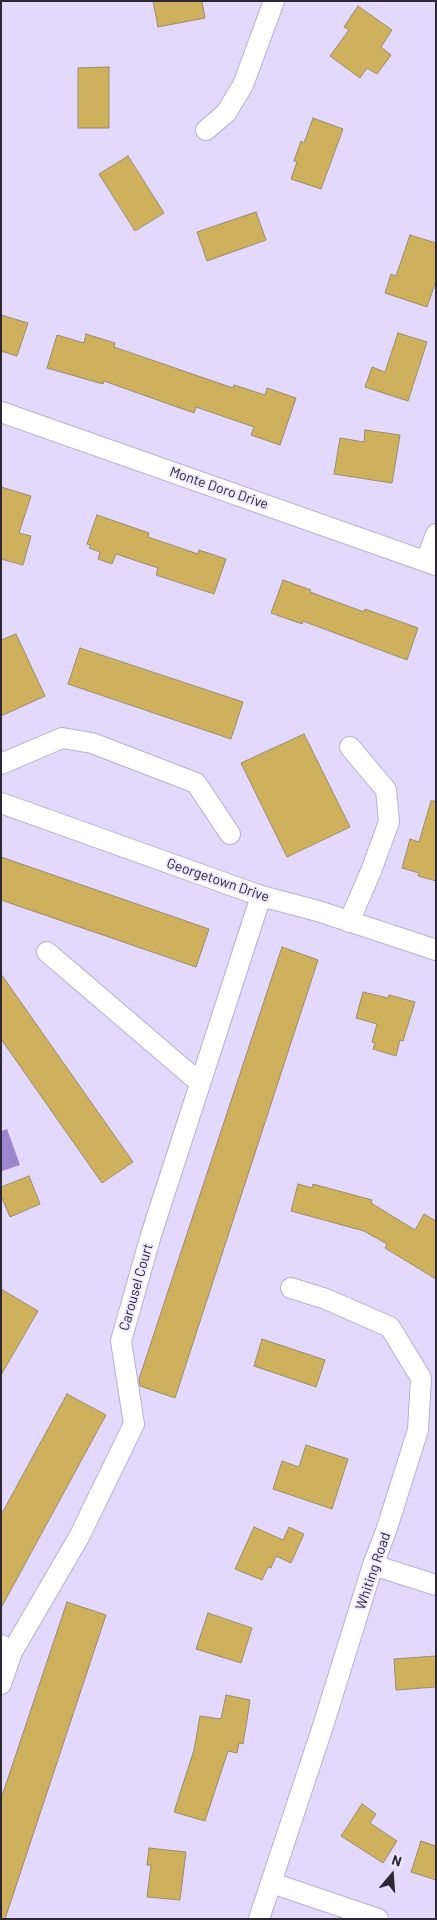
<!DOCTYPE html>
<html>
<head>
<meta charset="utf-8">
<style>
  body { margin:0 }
  #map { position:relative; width:437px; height:1920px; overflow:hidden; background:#e3d9fd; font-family:Barlow,sans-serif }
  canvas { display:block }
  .frame { position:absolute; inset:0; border:2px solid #2b2734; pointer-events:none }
  .north { position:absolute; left:367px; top:1850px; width:50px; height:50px; -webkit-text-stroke:4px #efe9ff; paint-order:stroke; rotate:18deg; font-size:14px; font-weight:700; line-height:20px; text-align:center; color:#2b2734 }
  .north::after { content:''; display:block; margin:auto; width:18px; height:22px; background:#2b2734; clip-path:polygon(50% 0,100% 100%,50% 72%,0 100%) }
</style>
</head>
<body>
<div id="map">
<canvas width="437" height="1920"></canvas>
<div class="frame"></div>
<div class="north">N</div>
</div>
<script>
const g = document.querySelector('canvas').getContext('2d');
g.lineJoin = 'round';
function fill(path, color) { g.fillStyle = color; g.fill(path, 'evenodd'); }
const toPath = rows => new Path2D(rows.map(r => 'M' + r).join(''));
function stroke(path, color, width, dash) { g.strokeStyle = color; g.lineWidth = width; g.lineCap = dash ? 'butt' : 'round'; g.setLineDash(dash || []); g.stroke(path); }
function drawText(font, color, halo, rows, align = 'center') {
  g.font = font + ' Barlow,sans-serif'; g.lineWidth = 4; g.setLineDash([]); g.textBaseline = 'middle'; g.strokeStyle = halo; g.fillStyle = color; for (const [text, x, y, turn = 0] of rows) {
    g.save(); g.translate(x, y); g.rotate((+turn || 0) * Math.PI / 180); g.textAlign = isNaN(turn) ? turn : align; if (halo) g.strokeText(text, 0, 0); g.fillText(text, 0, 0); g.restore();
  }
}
const water = toPath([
  [7,1129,20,1165,2,1171,1,1131]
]);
const building = toPath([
  [153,1,202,1,205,18,158,27,153,1],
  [358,6,392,30,381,47,391,55,377,74,367,68,360,78,330,56,349,30,344,27,358,6],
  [109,67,109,128,78,128,78,68,109,67],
  [313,118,343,129,321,189,291,179,297,162,294,161,301,141,304,143,313,118],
  [128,156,164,213,135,231,99,174,128,156],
  [256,212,266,240,207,261,197,232,256,212],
  [410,235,436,243,436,281,427,307,385,293,391,274,396,276,410,235],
  [1,315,28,323,17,356,1,351,1,315],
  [398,333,427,342,408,401,365,387,372,367,385,372,398,333],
  [86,334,115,343,114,347,233,388,234,385,265,395,267,388,296,398,280,445,251,435,254,427,196,407,194,413,104,381,103,384,47,368,57,335,84,343,86,334],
  [365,430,400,435,392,483,334,474,340,438,364,442,365,430],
  [1,487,31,496,19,533,31,536,23,565,1,559,1,487],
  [97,515,149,533,148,537,198,554,199,550,226,559,214,594,156,575,158,568,116,554,112,564,98,559,100,552,89,548,91,545,87,544,97,515],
  [283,580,311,590,310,592,364,612,365,609,418,628,407,660,303,621,302,624,271,613,283,580],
  [16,634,45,696,1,716,1,640,16,634],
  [80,648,243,702,231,739,68,684,80,648],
  [304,734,350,827,287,857,241,763,304,734],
  [431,801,436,801,436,881,418,876,419,873,402,868,410,839,419,842,431,801],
  [1,857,209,929,196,967,1,900,1,857],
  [282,947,318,960,175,1398,140,1386,139,1379,282,947],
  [1,974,133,1162,102,1183,1,1039,1,974],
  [363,992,388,998,389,995,415,1002,403,1041,400,1040,396,1056,373,1049,375,1043,372,1042,377,1024,356,1018,363,992],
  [29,1176,40,1204,10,1217,1,1196,1,1187,29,1176],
  [298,1184,312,1188,313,1184,372,1200,371,1203,415,1230,424,1214,436,1221,436,1279,385,1248,387,1244,364,1231,291,1211,298,1184],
  [1,1289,38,1311,1,1375,1,1289],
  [262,1339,325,1360,316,1387,254,1366,262,1339],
  [67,1394,106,1415,1,1608,1,1515,67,1394],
  [306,1445,348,1459,332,1509,273,1489,282,1461,299,1467,306,1445],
  [254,1527,283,1540,289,1527,304,1534,291,1563,276,1556,271,1568,268,1567,262,1580,235,1569,254,1527],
  [67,1602,106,1615,5,1919,1,1919,1,1799,67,1602],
  [208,1613,252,1628,241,1663,196,1649,208,1613],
  [436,1656,436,1687,396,1690,394,1659,436,1656],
  [226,1695,250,1700,247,1720,243,1744,239,1743,237,1753,228,1751,205,1821,174,1812,194,1750,200,1716,221,1719,226,1695],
  [362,1804,376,1814,370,1823,397,1841,383,1863,341,1836,362,1804],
  [421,1841,436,1846,436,1880,411,1872,421,1841],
  [149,1848,186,1852,180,1900,147,1897,151,1865,147,1865,149,1848]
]);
const minor = toPath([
  [206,130,226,113,243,85,274,1],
  [1,412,436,565],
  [426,561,436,534],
  [1,764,62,738,92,743,196,783,230,834],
  [1,803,261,896,318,911,436,950],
  [349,922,371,871,389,822,386,790,350,747],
  [47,952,200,1083],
  [373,1565,436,1585],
  [1,1645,12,1652,79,1537,134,1424,121,1341,151,1235,261,896],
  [1,1684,12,1652],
  [272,1883,378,1919],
  [259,1919,323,1726,373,1565,386,1531,418,1430,421,1378,390,1327,326,1299,291,1288]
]);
const streetNames = [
  ["Monte Doro Drive",219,488,19],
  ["Georgetown Drive",218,880,19],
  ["Carousel Court",136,1287,-74],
  ["Whiting Road",373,1571,-71]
];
fill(water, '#9d86cf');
fill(building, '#ceb05d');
stroke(building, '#9a8d6b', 1);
stroke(minor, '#b8afd1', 22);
stroke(minor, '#fff', 20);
drawText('14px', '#2b2734', '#efe9ff', streetNames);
</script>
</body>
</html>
